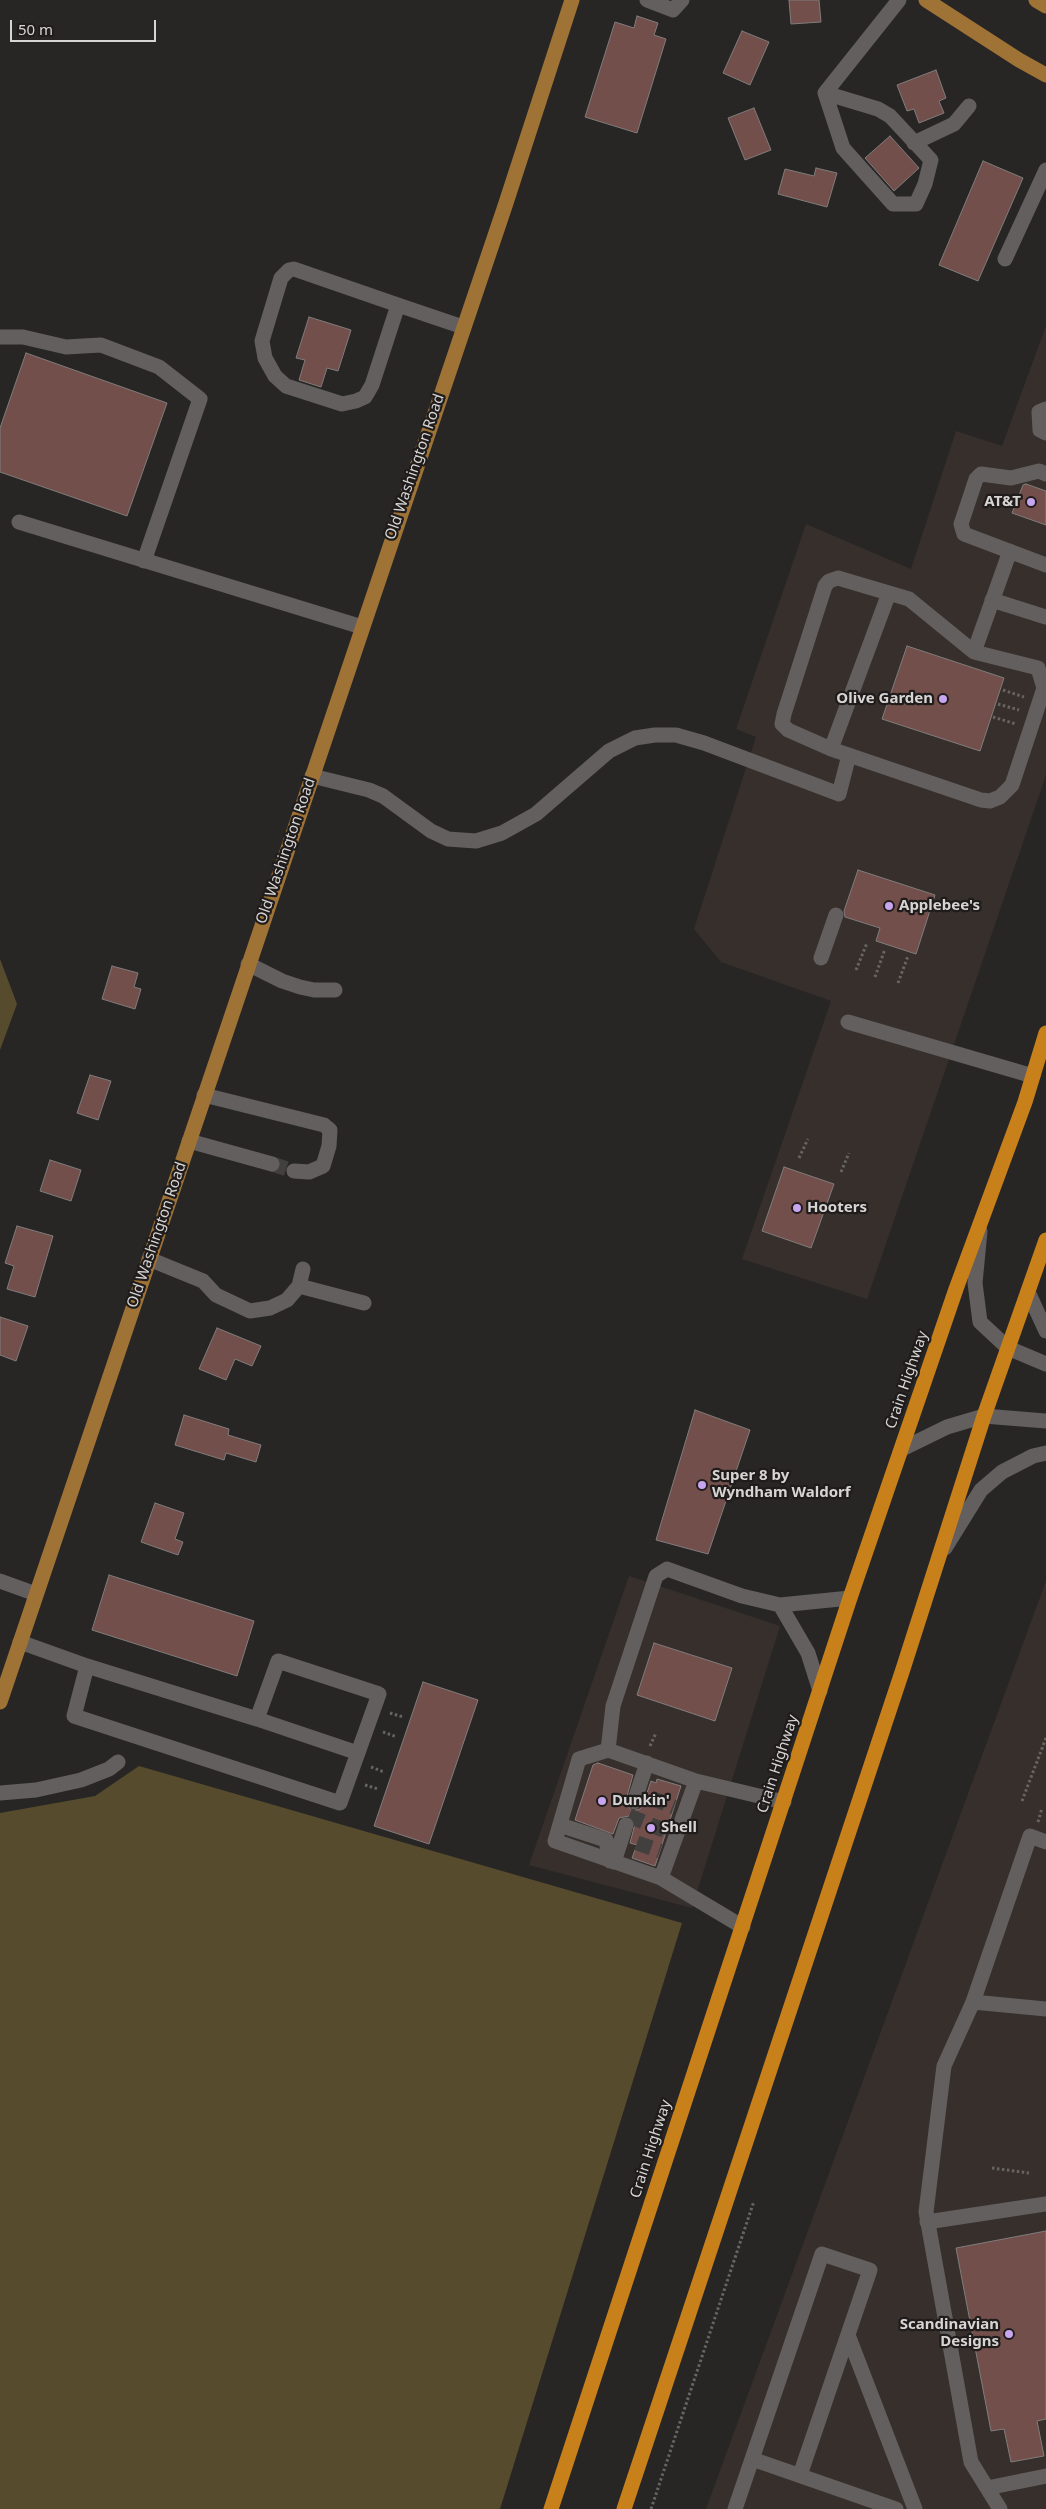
<!DOCTYPE html>
<html>
<head>
<meta charset="utf-8">
<style>
  body { margin:0 }
  #map { position:relative; width:1046px; height:2509px; overflow:hidden; background:#282625; font-family:"Noto Sans",sans-serif }
  canvas { display:block }
  .scale { position:absolute; left:10px; top:20px; width:146px; height:22px; box-sizing:border-box; border:2px solid #d6d5d4; border-top:0; padding-left:6px; font-size:15px; line-height:18px; white-space:nowrap; color:#d6d5d4; -webkit-text-stroke:4px #1f1c1b; paint-order:stroke }
</style>
</head>
<body>
<div id="map">
<canvas width="1046" height="2509"></canvas>
<div class="scale">50 m</div>
</div>
<script>
const g = document.querySelector('canvas').getContext('2d');
g.lineJoin = 'round';
function fill(path, color) { g.fillStyle = color; g.fill(path, 'evenodd'); }
const toPath = rows => new Path2D(rows.map(r => 'M' + r).join(''));
function stroke(path, color, width, dash) { g.strokeStyle = color; g.lineWidth = width; g.lineCap = dash ? 'butt' : 'round'; g.setLineDash(dash || []); g.stroke(path); }
function drawText(font, color, halo, rows, align = 'center') {
  g.font = font + ' "Noto Sans",sans-serif'; g.lineWidth = 4.5; g.setLineDash([]); g.textBaseline = 'middle'; g.strokeStyle = halo; g.fillStyle = color; for (const [text, x, y, turn = 0] of rows) {
    g.save(); g.translate(x, y); g.rotate((+turn || 0) * Math.PI / 180); g.textAlign = isNaN(turn) ? turn : align; if (halo) g.strokeText(text, 0, 0); g.fillText(text, 0, 0); g.restore();
  }
}
const built = toPath([
  [1046,326,1046,775,867,1299,742,1259,831,1001,721,962,694,929,756,737,736,729,806,524,911,569,956,431,1002,446],
  [629,1576,780,1626,692,1908,529,1865],
  [1046,1581,1046,2509,706,2509]
]);
const forest = toPath([
  [0,959,17,1004,0,1050],
  [139,1766,682,1923,500,2509,0,2509,0,1813,95,1796]
]);
const building = toPath([
  [789,0,819,0,821,22,791,24,789,0],
  [637,16,658,23,654,35,666,39,637,133,585,117,615,22,634,28,637,16],
  [742,31,769,42,750,85,723,73,742,31],
  [936,70,946,98,939,101,944,113,919,123,914,109,907,111,897,85,936,70],
  [754,108,771,150,745,160,728,118,754,108],
  [890,136,919,168,894,191,865,158,890,136],
  [983,161,1023,178,978,281,939,265,983,161],
  [816,168,837,173,827,207,778,194,785,169,814,176,816,168],
  [309,317,351,330,338,371,327,368,321,387,299,380,305,360,296,358,309,317],
  [26,353,167,403,127,516,0,472,0,428,26,353],
  [1026,484,1046,491,1046,525,1012,513,1023,485,1026,484],
  [907,646,1004,678,980,751,882,719,907,646],
  [858,870,935,895,916,954,876,941,880,928,845,917,844,911,858,870],
  [112,966,138,973,134,987,141,989,135,1009,102,999,112,966],
  [90,1075,111,1081,98,1120,77,1113,90,1075],
  [50,1160,81,1170,71,1201,40,1191,50,1160],
  [784,1167,834,1184,811,1248,762,1231,784,1167],
  [17,1226,53,1236,35,1297,7,1289,14,1266,5,1263,17,1226],
  [0,1317,28,1326,16,1361,0,1355,0,1317],
  [217,1328,261,1346,252,1366,235,1359,226,1380,199,1369,217,1328],
  [695,1410,750,1430,708,1554,656,1540,695,1410],
  [184,1415,229,1429,228,1435,261,1445,256,1462,226,1453,224,1460,175,1445,184,1415],
  [155,1503,184,1513,175,1539,183,1542,178,1555,141,1542,155,1503],
  [109,1575,254,1621,237,1676,92,1630,109,1575],
  [654,1643,732,1668,715,1721,637,1695,654,1643],
  [423,1682,478,1700,429,1844,374,1826,423,1682],
  [598,1763,633,1775,625,1803,632,1811,640,1809,643,1805,651,1781,656,1783,657,1779,681,1786,655,1866,632,1858,637,1845,630,1843,635,1824,629,1816,619,1818,613,1834,575,1820,593,1765,598,1763],
  [1046,2231,1046,2419,1037,2421,1044,2456,1011,2462,1004,2429,991,2431,956,2248,1046,2231]
]);
const minorTunnel = toPath([
  [272,1164,294,1171],
  [651,1798,674,1807],
  [629,1816,666,1831],
  [637,1843,660,1851]
]);
const path = toPath([
  [1003,690,1024,697],
  [998,704,1019,710],
  [993,717,1016,724],
  [856,970,867,943],
  [875,977,885,949],
  [898,983,908,956],
  [799,1158,808,1139],
  [841,1172,849,1153],
  [390,1713,403,1717],
  [383,1732,397,1737],
  [650,1746,656,1733],
  [371,1767,384,1772],
  [365,1785,378,1789],
  [1022,1801,1046,1738],
  [1038,1822,1042,1808],
  [992,2168,1029,2173],
  [651,2509,754,2201]
]);
const minor = toPath([
  [647,0,673,10,682,0],
  [825,93,878,109,890,116,931,160,925,184,916,204,893,204,843,148,825,93],
  [825,93,899,0],
  [914,143,954,124,969,106],
  [1005,259,1046,170],
  [398,305,372,385,365,397,356,401,342,404,286,386,275,376,265,358,262,341,281,278,289,270,294,269,398,305,463,327],
  [0,337,23,337,66,347,101,345,159,367,200,399,144,561],
  [1046,409,1039,412,1040,430,1046,433],
  [1046,474,1039,471,1011,478,981,474,976,479,961,524,964,534,1046,565],
  [19,522,362,627],
  [992,600,1046,617],
  [974,652,909,599,838,578,829,581,825,586,784,714,782,724,788,730,831,749,981,800,990,801,1000,797,1012,785,1044,688,1038,668,974,652,1010,551],
  [831,749,889,593],
  [312,776,369,790,383,796,431,831,448,839,476,841,502,833,536,814,609,751,635,738,655,735,676,735,704,743,839,794,849,755],
  [821,958,836,915],
  [248,964,282,981,300,987,314,990,335,990],
  [848,1022,1033,1076],
  [204,1095,324,1125,330,1130,329,1146,323,1166,309,1172,294,1171],
  [189,1141,272,1164],
  [980,1231,975,1283,980,1322,1008,1348,1046,1364],
  [149,1259,203,1281,216,1295,250,1311,270,1308,287,1300,299,1286,303,1269],
  [299,1286,364,1303],
  [1028,1292,1046,1331],
  [902,1449,947,1427,984,1416,1046,1421],
  [945,1548,981,1490,1002,1472,1033,1456,1046,1453],
  [0,1581,36,1594],
  [780,1605,808,1653,820,1691],
  [20,1642,87,1666,74,1716,340,1803,379,1694,278,1661,257,1719,87,1666],
  [257,1719,358,1753],
  [608,1750,579,1759,555,1841,661,1878],
  [696,1781,608,1750,613,1706,656,1576,667,1569,742,1596,780,1605,850,1598],
  [0,1793,36,1790,81,1780,109,1769,118,1762],
  [634,1802,647,1763],
  [560,1825,606,1840,610,1861],
  [614,1862,626,1825],
  [743,1927,661,1878,696,1781,784,1802],
  [973,2002,1046,2009],
  [927,2222,1046,2204],
  [848,2335,915,2509],
  [752,2459,896,2509],
  [987,2488,1046,2476],
  [735,2509,822,2254,870,2270,800,2475],
  [1000,2509,971,2462,926,2212,944,2066,973,2002,1030,1836,1046,1842]
]);
const major = toPath([
  [926,0,1019,60,1046,75],
  [1036,0,1046,6],
  [0,1702,505,206,572,0]
]);
const highway = toPath([
  [551,2509,850,1598,956,1289,1025,1102,1046,1033],
  [624,2509,903,1669,984,1416,1046,1240]
]);
const markers = [
  [1031,502,5,"#c7a6ef"],
  [943,699,5,"#c7a6ef"],
  [889,906,5,"#c7a6ef"],
  [797,1208,5,"#c7a6ef"],
  [702,1485,5,"#c7a6ef"],
  [602,1801,5,"#c7a6ef"],
  [651,1828,5,"#c7a6ef"],
  [1009,2334,5,"#c7a6ef"]
];
const streetNames = [
  ["Old Washington Road",415,467,-71],
  ["Old Washington Road",286,851,-71],
  ["Old Washington Road",157,1235,-71],
  ["Crain Highway",907,1380,-71],
  ["Crain Highway",778,1764,-72],
  ["Crain Highway",651,2149,-72]
];
const poiNames = [
  ["AT&T",1021,502,"right"],
  ["Olive Garden",933,699,"right"],
  ["Applebee's",899,906],
  ["Hooters",807,1208],
  ["Super 8 by",712,1476],
  ["Wyndham Waldorf",712,1493],
  ["Dunkin'",612,1801],
  ["Shell",661,1828],
  ["Scandinavian",999,2325,"right"],
  ["Designs",999,2342,"right"]
];
fill(built, '#372f2b');
fill(forest, '#564b2c');
fill(building, '#724f4a');
stroke(building, '#807d7d', 1);
stroke(minorTunnel, '#42403f', 15, [15, 8]);
stroke(path, '#676564', 3, [2.5, 2.5]);
stroke(minor, '#625f5e', 15);
stroke(major, '#9f7336', 15);
stroke(highway, '#c8801b', 15);
for (const [x, y, r, color] of markers) { const dot = new Path2D(); dot.arc(x, y, r, 0, 2 * Math.PI); g.fillStyle = color; g.fill(dot); stroke(dot, '#1f1c1b', 2); }
drawText('15px', '#d6d5d4', '#1f1c1b', streetNames);
drawText('bold 15px', '#d6d5d4', '#1f1c1b', poiNames, 'left');
</script>
</body>
</html>
